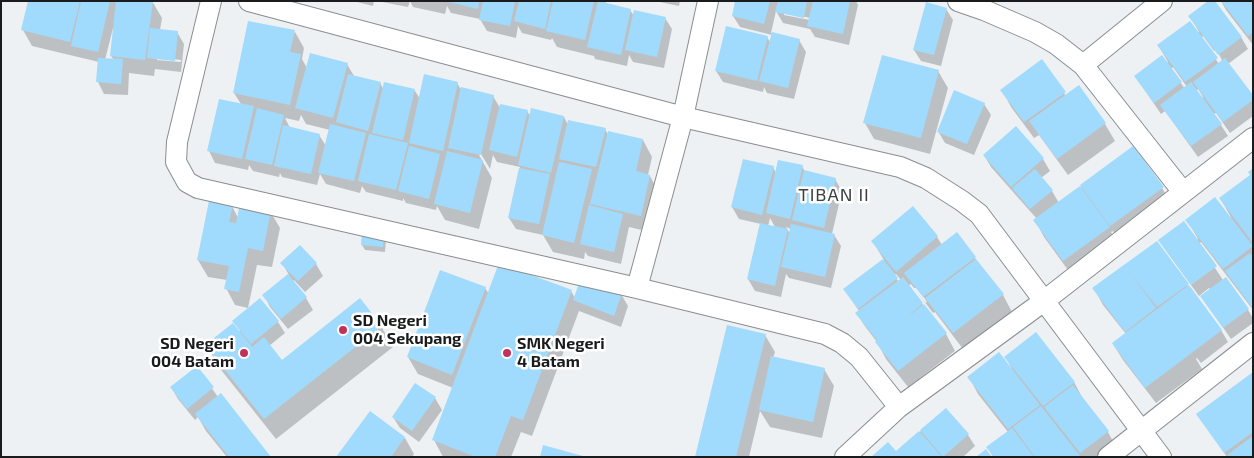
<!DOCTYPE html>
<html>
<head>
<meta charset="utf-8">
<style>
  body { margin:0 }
  #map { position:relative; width:1254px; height:458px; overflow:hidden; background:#edf1f3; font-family:"Exo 2",sans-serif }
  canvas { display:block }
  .frame { position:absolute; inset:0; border:2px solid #1a1b1c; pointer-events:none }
</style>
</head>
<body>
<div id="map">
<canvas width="1254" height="458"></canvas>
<div class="frame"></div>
</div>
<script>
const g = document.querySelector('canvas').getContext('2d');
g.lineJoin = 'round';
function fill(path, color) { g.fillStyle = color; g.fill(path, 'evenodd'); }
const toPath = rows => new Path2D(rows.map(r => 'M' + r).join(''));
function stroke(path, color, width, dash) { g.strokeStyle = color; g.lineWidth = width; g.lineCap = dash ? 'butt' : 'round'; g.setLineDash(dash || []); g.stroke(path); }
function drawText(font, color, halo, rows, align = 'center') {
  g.font = font + ' "Exo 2",sans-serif'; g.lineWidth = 5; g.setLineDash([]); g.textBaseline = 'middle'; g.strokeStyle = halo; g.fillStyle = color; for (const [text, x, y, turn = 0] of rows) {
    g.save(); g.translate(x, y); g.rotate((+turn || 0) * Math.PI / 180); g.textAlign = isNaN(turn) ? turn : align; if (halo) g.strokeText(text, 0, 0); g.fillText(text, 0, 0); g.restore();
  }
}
const shadow = toPath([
  [30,1,152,1,162,18,160,30,177,32,184,44,181,72,155,69,154,76,129,73,128,95,104,94,98,82,99,62,32,46,23,30],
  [113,28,115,28,111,56,114,60,105,60],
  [157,57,181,60,181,62,157,60],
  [353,1,374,1,373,6],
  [377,1,410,1,408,7],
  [410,1,605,1,606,3,630,10,634,16,665,18,672,29,664,68,633,62,629,55,627,66,595,59,594,56,557,47,552,38,551,40,522,33,518,26,516,38,487,31,480,19,451,13,447,6,445,14,413,7],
  [655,1,680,1,679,6],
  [737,1,856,1,858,5,849,45,815,37,810,29,783,23,776,11,771,33,799,40,806,52,794,99,767,93,764,87,763,92,723,82,716,71,767,37,770,42,772,35,740,27,733,16],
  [784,12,810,18,810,20,784,15],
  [1221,1,1253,1,1253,45,1226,10],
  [946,9,953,20,941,66,921,61,914,50],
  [1190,16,1241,37,1248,49,1228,64,1253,97,1253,116,1230,133,1216,113,1214,114,1228,136,1198,157,1165,111,1161,114,1135,76,1168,62,1158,45,1199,32],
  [1203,36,1214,51,1216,49,1222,60,1219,64,1201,38],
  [1173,67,1187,87,1185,89,1171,69],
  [1198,89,1203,97,1202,98,1196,91],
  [295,32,304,48,302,59,307,68,347,64,354,76,380,83,384,90,385,84,415,91,420,99,457,83,462,91,493,96,500,108,527,111,531,117,564,117,568,125,605,129,608,135,643,140,652,157,648,175,650,176,659,193,650,232,629,227,621,264,588,256,585,252,584,259,553,252,543,235,516,229,509,218,520,167,497,162,493,155,490,169,481,154,479,155,492,178,479,229,445,220,437,206,436,210,406,203,403,198,403,201,366,192,362,186,360,193,326,184,320,174,317,185,282,177,280,173,279,177,253,171,249,165,248,170,215,163,209,151,241,104,234,93],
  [301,115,306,124,330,130,326,146,319,135,290,128,285,118,299,121],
  [938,71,948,88,930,154,874,139,865,123],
  [1079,87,1105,124,1115,141,1068,175,1039,135,1034,138,1011,107,1002,90,1064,93,1066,96],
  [984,104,991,115,974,155,945,143,938,131],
  [1016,128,1043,159,1050,171,1041,178,1052,191,1059,203,1133,148,1162,188,1172,205,1121,242,1113,231,1111,232,1118,244,1073,277,1044,237,1035,220,1037,219,991,167,984,155],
  [802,166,805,172,835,179,842,191,832,234,834,235,841,246,831,288,789,278,786,274,781,297,755,291,748,279,761,224,739,219,732,207,773,167,776,173],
  [770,218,775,227,768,226],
  [786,227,791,229,790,234],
  [1253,170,1253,245,1251,245,1253,249,1253,310,1201,242,1199,244,1223,280,1248,310,1253,318,1253,323,1231,339,1202,297,1211,290,1209,288,1199,296,1167,252,1198,239,1187,220,1231,217,1220,198,1251,175],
  [232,206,238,218,270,211,280,228,272,267,257,265,248,308,235,305,226,288,227,280,208,277,198,260],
  [913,208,937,237,942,245,975,258,1003,295,1012,312,963,349,935,312,933,313,914,288,925,303,927,302,917,288,914,288,911,284,908,286,946,334,955,351,908,387,886,359,877,342,864,325,857,313,859,311,845,290,884,260,873,242],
  [896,274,901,280,898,281,894,275],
  [386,239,385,252,365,250,362,245],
  [1156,243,1221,330,1228,342,1201,363,1197,358,1196,359,1202,369,1156,403,1123,360,1113,344,1126,334,1103,305,1094,288],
  [282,263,316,264,323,276,305,292,294,280,293,282,306,298,313,310,288,329,270,307,264,295,289,275],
  [485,288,489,294,571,291,575,298,621,294,628,306,621,327,579,311,532,436,521,432,511,457,443,457,434,440,453,388,418,374,408,357],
  [234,321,278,322,285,333,269,346,282,361,381,326,393,347,276,439,218,366,207,345,240,331],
  [765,335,775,352,773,358,824,369,834,386,822,438,770,427,760,411,749,457,697,457],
  [1006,358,1074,382,1083,399,1108,432,1117,449,1107,457,993,457,988,448,1008,432,978,394,969,377,1011,370,1012,369],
  [197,367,218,397,270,457,227,457,206,431,198,417,195,420,178,399,171,387],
  [1253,374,1253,457,1227,457,1197,414],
  [435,398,442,410,419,442,400,428,393,417],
  [946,409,968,435,975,446,963,457,901,457,898,451],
  [405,438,414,454,412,457,337,457]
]);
const building = toPath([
  [28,1,80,1,70,42,21,30],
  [81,1,110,1,98,52,71,46],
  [116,1,153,1,145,60,110,56],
  [445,1,479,1,478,9],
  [483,1,515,1,510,26,479,20],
  [519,1,551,1,545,29,514,21],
  [553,1,594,1,585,40,546,31],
  [598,1,631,9,621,55,587,47],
  [735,1,770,1,764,24,732,16],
  [778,1,807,1,804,18,775,12],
  [813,1,850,1,843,34,807,26],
  [1208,1,1215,1,1242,37,1218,55,1188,16],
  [1221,1,1253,1,1253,32,1248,36],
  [926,2,947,8,934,55,913,50],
  [634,10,666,17,657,57,625,50],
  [248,21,295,30,290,52,301,54,290,105,233,93],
  [1190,21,1218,58,1185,82,1157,45],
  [726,26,768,36,757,81,715,71],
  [150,28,178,31,175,61,147,58],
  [772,32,800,39,788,88,759,81],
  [310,53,348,63,333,118,295,108],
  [882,55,939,70,921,138,863,123],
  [1162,55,1182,82,1154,103,1134,76],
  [98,58,123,59,121,84,96,82],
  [1225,58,1253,95,1253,100,1223,122,1193,82],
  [1042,59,1066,92,1024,122,1000,90],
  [348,74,381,82,368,131,336,122],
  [424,74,458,82,443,151,409,143],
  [384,82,415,89,403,140,372,133],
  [1191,82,1222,124,1191,146,1160,105],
  [1079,85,1106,123,1057,159,1029,121],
  [461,87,494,95,481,155,448,148],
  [954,90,985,103,967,144,937,132],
  [219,99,254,106,242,159,207,151],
  [500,104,528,110,517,157,489,150],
  [257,108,284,115,272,165,245,159],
  [531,108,564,116,551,173,518,165],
  [568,120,606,128,596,167,559,159],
  [330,124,366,133,354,181,318,173],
  [283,125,320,134,311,174,274,166],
  [1016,126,1044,158,1011,187,983,155],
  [608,131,643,139,636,171,650,175,641,216,590,204],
  [369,134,408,143,396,190,358,181],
  [409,146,440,154,429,199,398,191],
  [1133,146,1164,187,1110,226,1080,185],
  [447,151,483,160,470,213,434,204],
  [743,159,774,166,762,215,731,207],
  [778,160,803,165,790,219,766,213],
  [559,162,592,169,574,243,542,235],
  [519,168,550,174,539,224,508,218],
  [1253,168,1253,243,1219,198,1250,175,1248,172],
  [1035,169,1053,190,1030,209,1012,188],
  [804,170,836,178,824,228,792,220],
  [1080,186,1110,227,1063,261,1033,220],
  [1215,197,1253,246,1223,269,1185,220],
  [209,201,233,205,229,222,236,223,240,204,271,210,263,251,248,248,239,292,224,289,229,266,197,260],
  [589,205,623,214,614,252,580,244],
  [913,206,938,236,896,272,871,241],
  [1184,221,1217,266,1191,285,1158,240],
  [760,223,788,229,775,286,747,279],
  [791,224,835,234,825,277,781,267],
  [362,230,384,232,383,247,361,245],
  [957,232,976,257,923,297,904,273],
  [1157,241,1189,284,1157,307,1129,272,1156,308,1125,332,1092,288],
  [300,245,317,263,298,281,280,263],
  [1250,253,1253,257,1253,309,1225,271],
  [883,259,898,278,858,309,843,289],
  [976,259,1004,294,953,333,925,298],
  [499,263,572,290,523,420,511,416,495,457,476,457,432,440],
  [440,270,486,287,452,375,407,357],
  [288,274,307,297,281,319,262,295],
  [903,277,923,303,906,318,924,304,947,333,898,371,875,342,877,340,855,313],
  [1226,277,1249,309,1223,328,1200,296],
  [581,278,622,293,614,316,573,300],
  [1189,285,1222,330,1145,388,1112,343],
  [260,298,279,321,251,344,232,321],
  [360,298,382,326,264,419,205,345,233,323,252,347,264,337,282,360],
  [727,325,766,334,736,457,695,457],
  [1036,332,1075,382,1043,406,1004,357],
  [999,352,1040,405,1008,429,967,377],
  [771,356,825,368,813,422,759,410],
  [197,366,214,387,187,409,170,387],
  [1253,372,1253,432,1224,453,1196,414],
  [415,383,436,397,412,431,392,417],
  [1073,385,1109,431,1080,453,1044,407],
  [221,393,271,457,229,457,195,414],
  [1041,406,1080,456,1078,457,1035,457,1013,427],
  [946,408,969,434,943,457,920,430],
  [370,411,405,437,391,457,336,457],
  [1012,428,1034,457,994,457,986,447],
  [919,431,942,457,871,457,888,442,896,451],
  [1253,436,1253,457,1228,457,1227,455],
  [543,445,583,456,583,457,540,457],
  [986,449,992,457,976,457]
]);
const minor = toPath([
  [211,1,177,142,176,162,187,182,198,188,637,288,825,334,842,343,859,357,899,407],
  [249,1,683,117,900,167,926,178,962,201,979,214,1161,457],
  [958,1,984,10,1035,32,1056,44,1083,65,1183,192],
  [1083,65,1162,1],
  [637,288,683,117,708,1],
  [845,457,899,407,1044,301,1253,138],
  [1108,457,1253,343]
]);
const markers = [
  [343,330,5,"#c0315c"],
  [244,353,5,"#c0315c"],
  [507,353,5,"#c0315c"]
];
const poiNames = [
  ["SD Negeri",353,321],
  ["004 Sekupang",353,339],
  ["SD Negeri",234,344,"right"],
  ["004 Batam",234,362,"right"],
  ["SMK Negeri",517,344],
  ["4 Batam",517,362]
];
const neighbourhoodNames = [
  ["TIBAN II",834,195]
];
fill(shadow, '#0003');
fill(building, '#a0dafc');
stroke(minor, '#8a8e90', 22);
stroke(minor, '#fff', 20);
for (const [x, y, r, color] of markers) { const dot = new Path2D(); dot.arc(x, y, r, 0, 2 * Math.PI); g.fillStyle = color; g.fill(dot); stroke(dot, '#fff', 2); }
drawText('bold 16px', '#1a1b1c', '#fff', poiNames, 'left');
g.letterSpacing = '1px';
drawText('18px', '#3f4243', '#fff', neighbourhoodNames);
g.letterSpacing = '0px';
</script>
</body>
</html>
